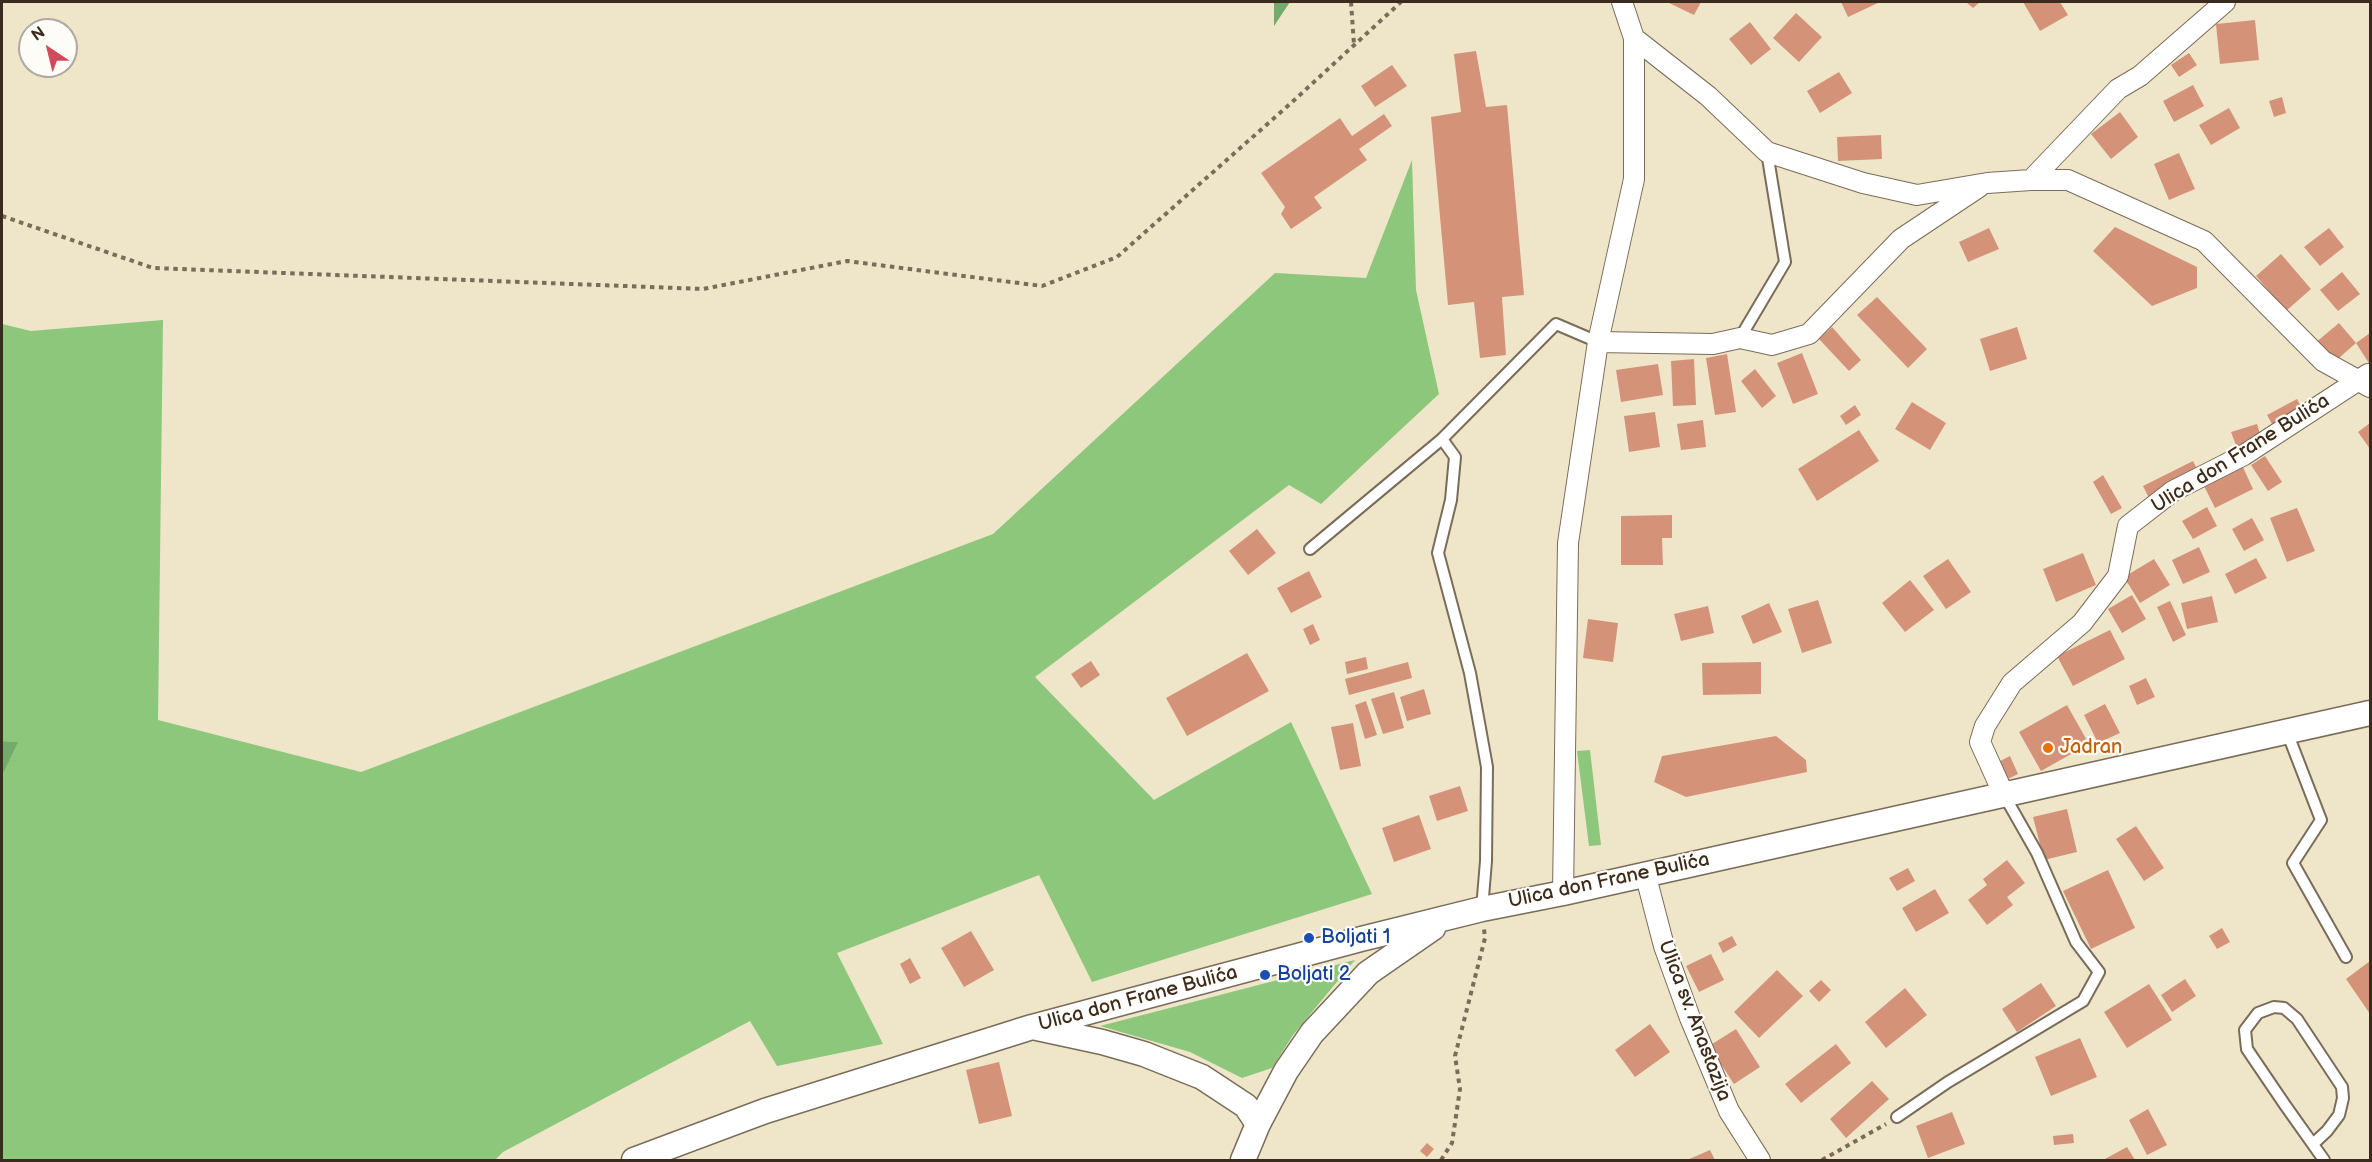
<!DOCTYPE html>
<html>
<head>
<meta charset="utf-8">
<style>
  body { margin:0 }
  #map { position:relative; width:2372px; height:1162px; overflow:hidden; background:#efe6c9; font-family:"Balsamiq Sans",sans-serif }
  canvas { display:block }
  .frame { position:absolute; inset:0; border:3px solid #3b2a1e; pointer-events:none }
  .north { position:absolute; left:18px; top:18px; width:60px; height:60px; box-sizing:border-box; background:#fdfcf7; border:2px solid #afa8a0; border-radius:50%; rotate:325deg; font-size:16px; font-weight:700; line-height:24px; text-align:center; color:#3b2a1e }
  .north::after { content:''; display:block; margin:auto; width:21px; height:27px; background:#d1495b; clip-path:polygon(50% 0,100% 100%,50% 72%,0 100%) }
</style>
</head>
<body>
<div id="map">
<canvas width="2372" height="1162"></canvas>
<div class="frame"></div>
<div class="north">N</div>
</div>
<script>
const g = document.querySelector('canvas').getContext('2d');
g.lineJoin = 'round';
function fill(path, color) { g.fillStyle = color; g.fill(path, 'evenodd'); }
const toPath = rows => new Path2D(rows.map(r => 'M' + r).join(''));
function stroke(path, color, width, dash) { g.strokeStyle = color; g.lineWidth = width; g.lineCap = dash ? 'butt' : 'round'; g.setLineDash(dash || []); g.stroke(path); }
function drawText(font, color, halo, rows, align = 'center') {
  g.font = font + ' "Balsamiq Sans",sans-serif'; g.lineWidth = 4.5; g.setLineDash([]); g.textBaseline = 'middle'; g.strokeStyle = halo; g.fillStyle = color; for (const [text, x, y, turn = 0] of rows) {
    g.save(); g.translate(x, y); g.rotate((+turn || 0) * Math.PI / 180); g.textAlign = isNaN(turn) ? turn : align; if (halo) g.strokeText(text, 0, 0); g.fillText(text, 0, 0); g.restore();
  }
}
const green = toPath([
  [1412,160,1416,290,1439,394,1321,504,1289,485,1035,677,1154,800,1291,722,1372,894,1092,982,1039,875,837,953,883,1044,777,1066,750,1021,503,1152,495,1160,2,1160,2,776,17,742,2,741,2,324,31,331,163,320,158,720,361,772,993,534,1275,273,1366,278],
  [1590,750,1601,845,1589,846,1577,751],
  [1355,960,1293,1035,1272,1068,1242,1078,1190,1052,1100,1026]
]);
const forest = toPath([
  [1274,2,1290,2,1274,26],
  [2,741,18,742,2,776]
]);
const building = toPath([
  [1667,2,1701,2,1694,15],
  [1841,2,1880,2,1848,17],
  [1966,2,1980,2,1973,8],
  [2023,2,2060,2,2068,15,2040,31],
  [1796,13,1822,37,1799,62,1773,38],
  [2255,20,2259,60,2220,64,2216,24],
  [1750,22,1771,49,1751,65,1729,39],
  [1476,51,1486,107,1507,105,1524,295,1502,297,1506,355,1480,358,1474,302,1448,305,1431,117,1461,112,1454,54],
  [2189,53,2197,65,2179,77,2171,65],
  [1392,65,1407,86,1375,107,1361,86],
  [1839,72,1852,93,1820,113,1807,91],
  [2193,85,2204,106,2174,122,2163,101],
  [2282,97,2286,113,2274,117,2269,101],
  [2229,108,2240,128,2211,145,2199,125],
  [2120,112,2138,137,2111,159,2091,134],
  [1384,114,1392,126,1359,149,1367,160,1314,197,1322,208,1291,229,1281,214,1285,207,1261,173,1340,118,1352,136],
  [1881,135,1882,159,1838,161,1837,137],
  [2179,153,2195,189,2169,200,2154,164],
  [2115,227,2197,267,2197,288,2152,306,2093,251],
  [1989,228,1999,249,1968,262,1959,242],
  [2329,228,2344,247,2320,266,2304,247],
  [2281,254,2311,289,2286,311,2256,276],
  [2342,272,2360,294,2338,311,2320,290],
  [1877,297,1927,349,1908,368,1857,315],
  [2339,323,2356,343,2332,364,2314,344],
  [1832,327,1861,360,1849,371,1819,339],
  [2017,327,2027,359,1990,371,1980,339],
  [2370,333,2370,365,2356,343],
  [1802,353,1818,394,1793,404,1777,363],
  [1727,354,1736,412,1715,415,1706,358],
  [1694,359,1696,405,1673,406,1671,361],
  [1658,364,1663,395,1621,402,1616,370],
  [1755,369,1776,396,1762,408,1741,381],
  [2297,399,2303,410,2273,426,2267,415],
  [1912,402,1946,423,1930,450,1895,429],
  [1855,405,1861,415,1846,425,1840,416],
  [1655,412,1660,447,1629,452,1624,416],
  [1703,420,1706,447,1681,450,1677,424],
  [2370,423,2370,449,2358,432],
  [2257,424,2262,440,2237,448,2231,432],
  [1859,430,1879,461,1817,501,1798,469],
  [2265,456,2282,482,2268,491,2251,465],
  [2193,461,2199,473,2149,498,2143,486],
  [2242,465,2253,489,2215,508,2203,484],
  [2103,475,2122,508,2111,514,2093,482],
  [2207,507,2217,526,2193,539,2182,521],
  [2297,508,2315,551,2287,562,2270,518],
  [1672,515,1672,538,1662,538,1663,565,1621,565,1621,516],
  [2252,518,2264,540,2244,551,2232,529],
  [1257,529,1276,553,1248,575,1229,551],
  [2199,547,2210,572,2183,584,2172,560],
  [2083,553,2096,585,2056,602,2043,569],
  [2256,558,2267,578,2235,594,2225,574],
  [1948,559,1971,592,1946,609,1923,576],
  [2154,559,2170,585,2140,603,2124,577],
  [1309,571,1322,597,1291,613,1277,588],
  [1910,580,1934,610,1905,632,1882,603],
  [2132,595,2146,619,2122,633,2108,609],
  [2212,596,2218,622,2187,629,2181,603],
  [1818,600,1832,643,1802,653,1788,609],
  [2170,601,2186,635,2173,642,2157,607],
  [1769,603,1782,632,1753,644,1741,616],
  [1708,606,1714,633,1681,641,1674,614],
  [1588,619,1618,623,1613,662,1583,658],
  [1313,624,1320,640,1310,645,1303,629],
  [2110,630,2125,659,2073,686,2057,656],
  [1247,653,1269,691,1187,736,1166,698],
  [1366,657,1368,669,1347,674,1345,662],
  [1091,661,1100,675,1081,688,1071,674],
  [1408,662,1412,678,1349,695,1345,679],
  [1761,662,1761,694,1703,695,1702,663],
  [2146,678,2155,697,2137,705,2129,686],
  [1424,689,1431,714,1407,721,1400,697],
  [1394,692,1404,728,1383,734,1371,699],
  [1366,701,1377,735,1365,739,1355,705],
  [2105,704,2120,733,2098,743,2084,715],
  [2067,705,2089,744,2041,771,2019,732],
  [1353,723,1361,766,1340,770,1331,727],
  [1776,736,1806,760,1807,772,1686,797,1654,782,1662,756],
  [2010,756,2018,774,2004,781,1996,763],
  [1460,786,1468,811,1437,821,1429,796],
  [2067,809,2077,852,2044,860,2033,817],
  [1419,815,1431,849,1394,862,1382,828],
  [2136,826,2164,868,2144,881,2116,839],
  [2007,860,2025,883,2007,897,2013,905,1987,925,1968,900,1987,885,1983,879],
  [1908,868,1915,881,1897,891,1889,878],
  [2108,870,2135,928,2091,949,2063,891],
  [1935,889,1949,913,1916,932,1902,908],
  [2222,928,2230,942,2217,949,2209,936],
  [971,931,994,970,964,987,941,948],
  [1732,936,1737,945,1723,953,1718,943],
  [1711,954,1724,980,1699,992,1686,966],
  [910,958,921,978,910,984,900,964],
  [2370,961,2370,1014,2346,979],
  [1777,970,1803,996,1759,1038,1734,1012],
  [2185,979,2196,996,2172,1012,2161,995],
  [1821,980,1831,990,1819,1002,1809,991],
  [2041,983,2056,1006,2017,1032,2002,1009],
  [2149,984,2172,1020,2127,1048,2104,1012],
  [1905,988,1927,1015,1886,1048,1865,1022],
  [1650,1024,1670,1052,1635,1077,1615,1050],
  [1736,1029,1760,1067,1734,1084,1709,1046],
  [2080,1038,2097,1077,2051,1096,2035,1057],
  [1836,1044,1851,1063,1801,1103,1785,1084],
  [999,1062,1012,1116,979,1124,966,1070],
  [1872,1081,1889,1099,1846,1138,1830,1119],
  [2148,1109,2167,1145,2147,1155,2129,1120],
  [1952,1112,1965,1144,1928,1158,1916,1126],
  [2073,1134,2074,1143,2054,1145,2053,1136],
  [1427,1143,1434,1149,1427,1157,1420,1151],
  [2127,1147,2135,1160,2103,1160],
  [1710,1150,1715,1160,1687,1160]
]);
const path = toPath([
  [1351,2,1354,45],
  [2,216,153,268,703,289,847,261,1042,286,1117,257,1290,104,1401,2],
  [1441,1160,1452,1143,1460,1089,1455,1056,1485,938,1484,929],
  [1822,1160,1886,1124]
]);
const service = toPath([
  [1740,338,1785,262,1767,152],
  [1442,439,1455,457,1451,500,1438,553,1470,673,1487,767,1486,861,1482,909],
  [1310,549,1442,439,1556,324,1598,342],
  [2287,732,2321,820,2293,863,2346,957],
  [1897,1117,1948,1082,2083,1001,2099,972,2076,942,2037,853,2004,795],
  [2313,1144,2327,1131,2339,1115,2343,1098,2342,1087,2297,1019,2284,1008,2274,1007,2258,1013,2245,1030,2247,1049,2285,1105,2324,1160]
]);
const minor = toPath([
  [1634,38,1708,96,1767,152,1863,183,1917,195,1987,183,2031,180,2068,180,2204,241,2323,361,2370,387],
  [2031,180,2118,89,2140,76,2225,2],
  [1598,342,1713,344,1740,338,1772,345,1809,334,1901,239,1979,187],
  [2004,795,1980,742,1985,726,2012,683,2082,623,2118,576,2128,526,2173,491,2244,455,2368,374],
  [1645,873,1664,946,1690,1018,1729,1111,1760,1160],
  [1563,893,1568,543,1598,342,1634,179,1634,38,1622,2]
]);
const tertiary = toPath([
  [1037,1028,1102,1042,1144,1054,1202,1077,1246,1106,1258,1124],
  [634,1160,765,1111,1032,1027,1361,939,1482,909,1563,893,2370,713],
  [1243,1160,1258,1124,1286,1071,1312,1033,1368,973,1433,928]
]);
const markers = [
  [2048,748,6,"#e8710a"],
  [1309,938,6,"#1a4fb4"],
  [1265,975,6,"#1a4fb4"]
];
const streetNames = [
  ["Ulica don Frane Bulića",2241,454,-32],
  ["Ulica don Frane Bulića",1609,881,-12],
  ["Ulica don Frane Bulića",1138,999,-15],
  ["Ulica sv. Anastazija",1694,1021,69]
];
const foodNames = [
  ["Jadran",2060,748]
];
const transitNames = [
  ["Boljati 1",1321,938],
  ["Boljati 2",1277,975]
];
fill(green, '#8dc77c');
fill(forest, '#72ac6c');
fill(building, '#d49379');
stroke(service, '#7a6c5a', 14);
stroke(minor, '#7a6c5a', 22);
stroke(tertiary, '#7a6c5a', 27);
stroke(path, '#7a6c5a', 4, [4.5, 4.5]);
stroke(service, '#fff', 10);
stroke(minor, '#fff', 20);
stroke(tertiary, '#fff', 24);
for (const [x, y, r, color] of markers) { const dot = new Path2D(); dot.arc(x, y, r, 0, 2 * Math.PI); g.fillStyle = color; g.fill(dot); stroke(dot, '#fdfcf7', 2); }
drawText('20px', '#3b2a1e', '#fdfcf7', streetNames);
drawText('20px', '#c56008', '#fdfcf7', foodNames, 'left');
drawText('20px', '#164399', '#fdfcf7', transitNames, 'left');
</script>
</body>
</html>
